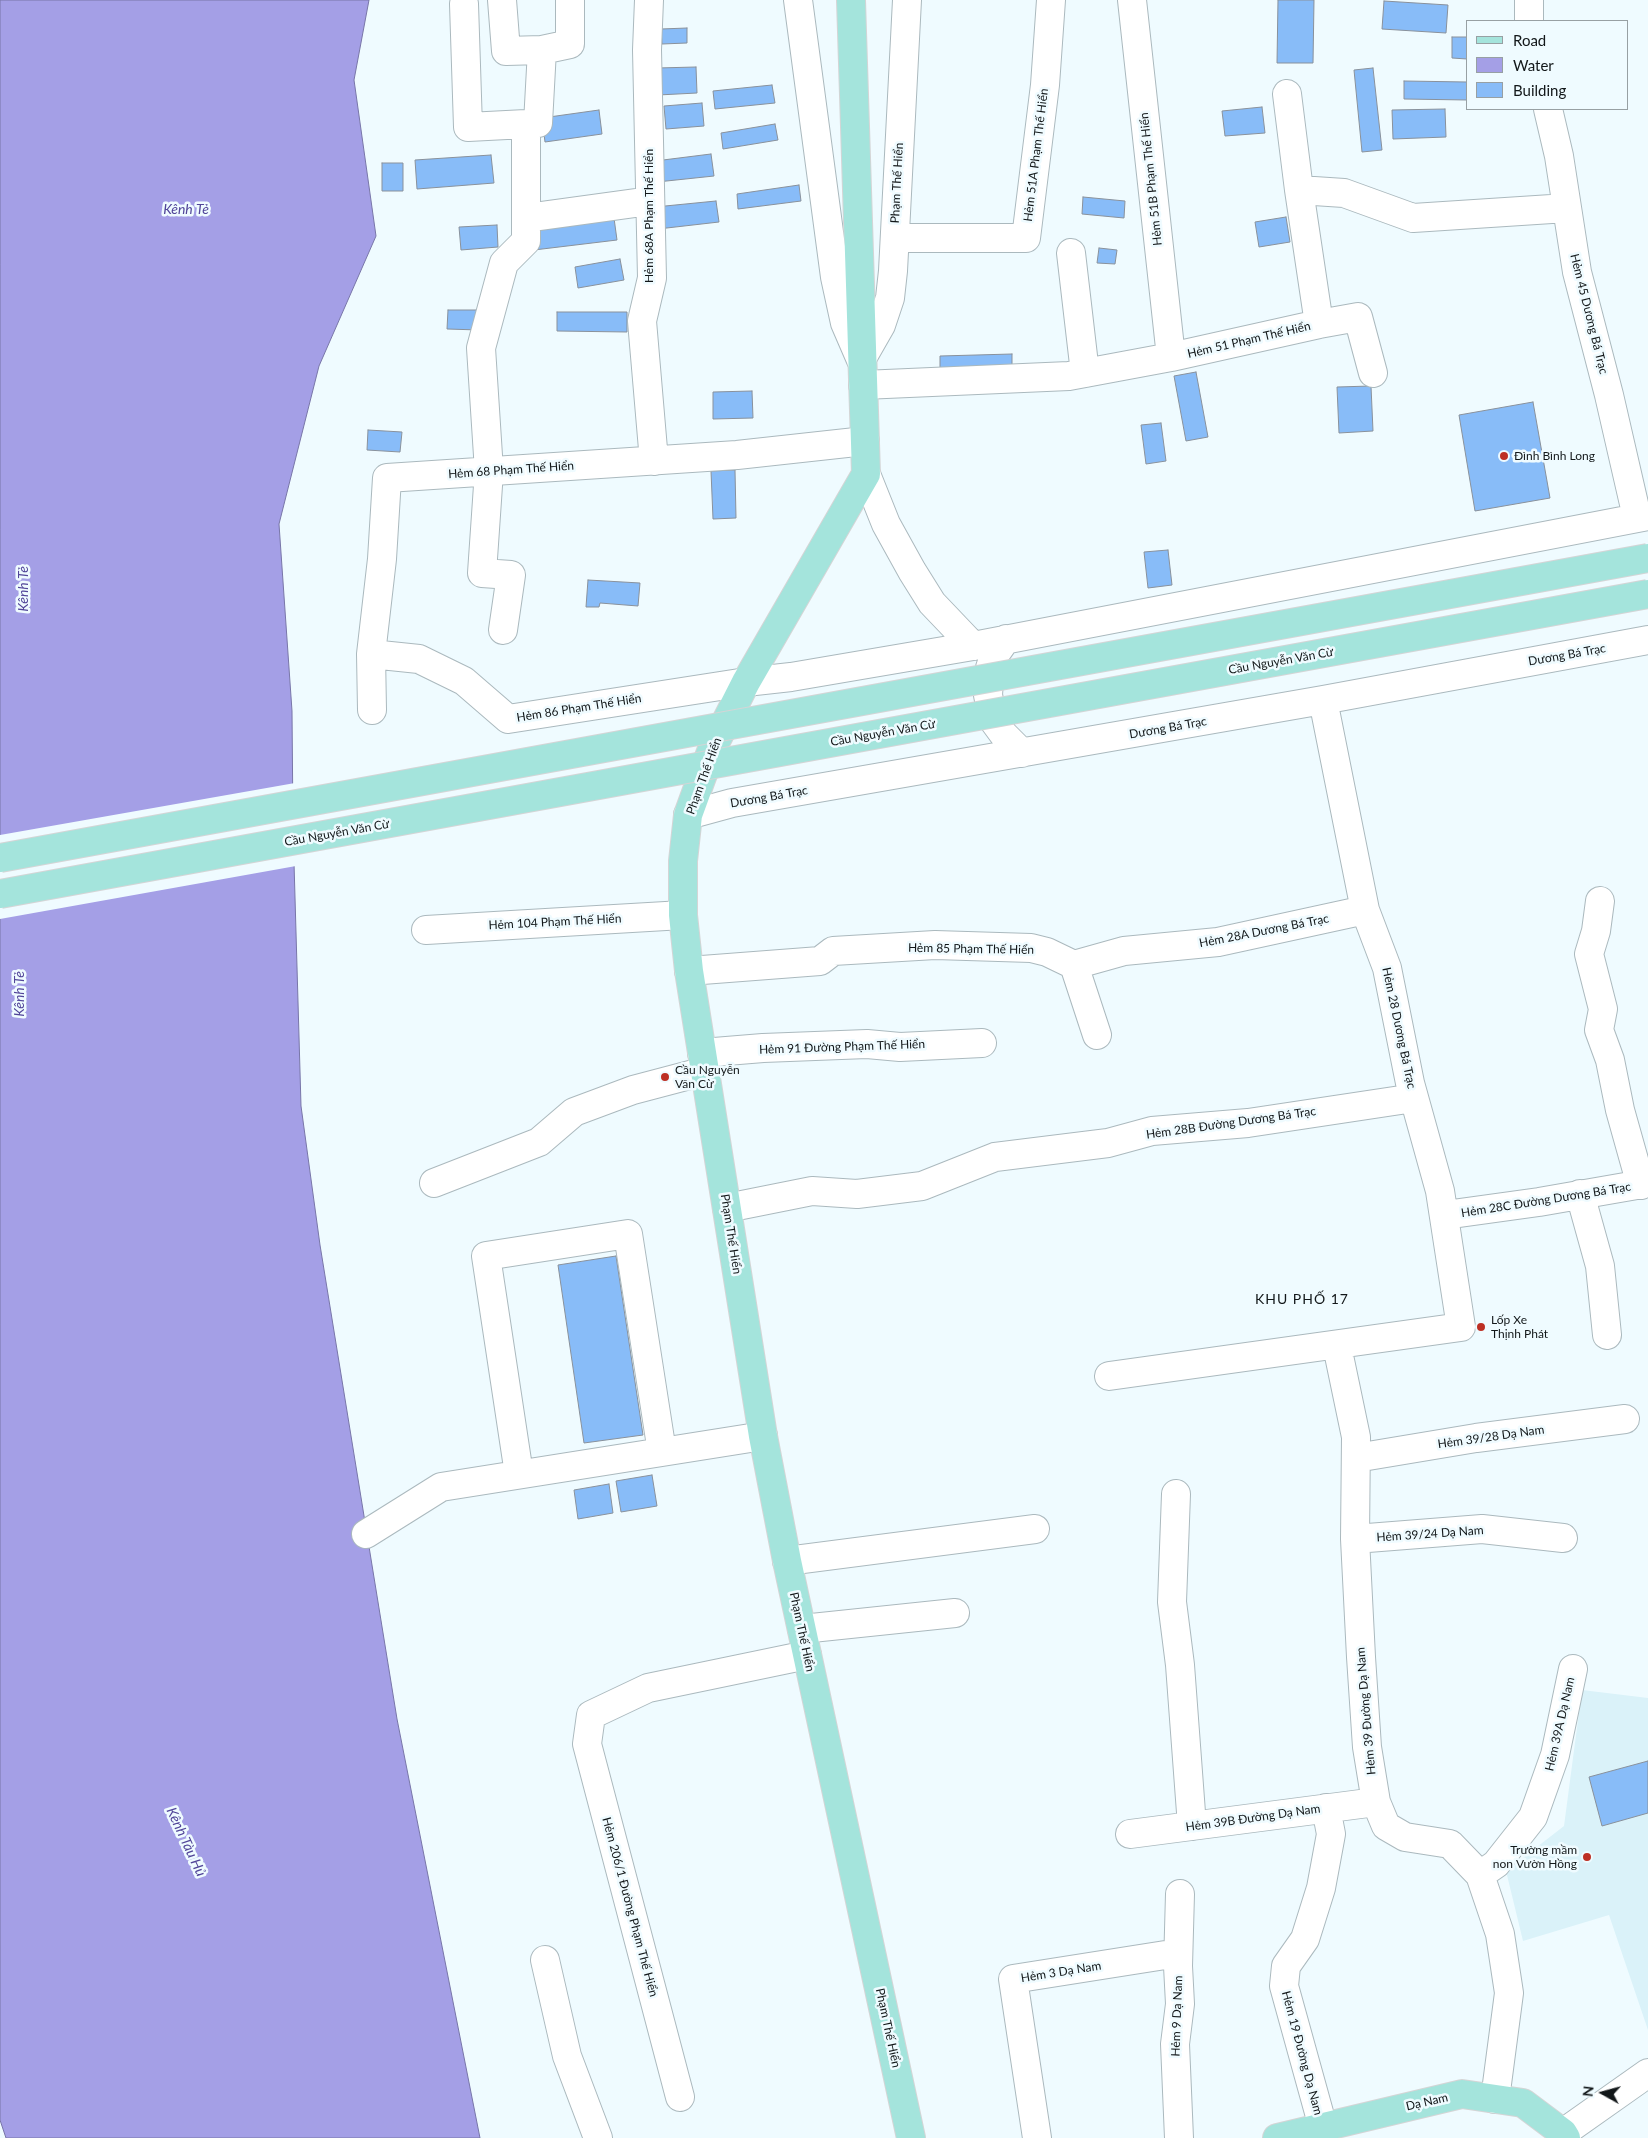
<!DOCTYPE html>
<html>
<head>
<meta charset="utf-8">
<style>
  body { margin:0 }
  #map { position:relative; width:1648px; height:2138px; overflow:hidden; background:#effbff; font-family:Lato,sans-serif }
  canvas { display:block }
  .legend { position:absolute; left:1466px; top:20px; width:162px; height:90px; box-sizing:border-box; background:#effbff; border:1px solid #97a0a3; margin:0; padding:6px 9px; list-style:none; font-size:15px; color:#121719 }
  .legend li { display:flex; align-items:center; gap:10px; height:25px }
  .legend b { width:25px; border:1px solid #97a0a3 }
  .north { position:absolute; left:1578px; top:2068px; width:50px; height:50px; -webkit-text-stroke:4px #effbff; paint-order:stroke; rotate:277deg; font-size:14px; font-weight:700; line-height:20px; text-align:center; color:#121719 }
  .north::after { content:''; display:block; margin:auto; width:18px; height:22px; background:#121719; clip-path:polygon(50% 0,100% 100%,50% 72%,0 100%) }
</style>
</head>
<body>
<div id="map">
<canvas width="1648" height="2138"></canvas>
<ul class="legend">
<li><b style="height:6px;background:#a4e4dc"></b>Road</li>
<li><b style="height:14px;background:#a49fe6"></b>Water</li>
<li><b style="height:14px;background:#88bcf8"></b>Building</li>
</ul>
<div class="north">N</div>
</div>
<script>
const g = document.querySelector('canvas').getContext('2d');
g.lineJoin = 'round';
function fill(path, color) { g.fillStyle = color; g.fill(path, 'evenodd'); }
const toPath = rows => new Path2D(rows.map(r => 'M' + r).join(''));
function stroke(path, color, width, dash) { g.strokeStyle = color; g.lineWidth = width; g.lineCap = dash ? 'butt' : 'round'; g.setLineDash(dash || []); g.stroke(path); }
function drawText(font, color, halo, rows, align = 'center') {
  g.font = font + ' Lato,sans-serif'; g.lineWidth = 5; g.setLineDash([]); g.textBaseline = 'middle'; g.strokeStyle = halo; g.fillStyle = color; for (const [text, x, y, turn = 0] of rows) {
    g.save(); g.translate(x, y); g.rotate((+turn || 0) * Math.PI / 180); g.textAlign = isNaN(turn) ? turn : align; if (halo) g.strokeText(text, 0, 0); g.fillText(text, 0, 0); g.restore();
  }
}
const built = toPath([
  [1582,1690,1648,1698,1648,2030,1609,1915,1523,1941,1506,1871,1564,1826]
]);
const water = toPath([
  [0,0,369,0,354,80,376,236,319,366,279,524,292,711,293,828,301,1106,320,1245,397,1719,480,2138,6,2138,0,2120,0,0]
]);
const pier = toPath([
  [295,783,296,866,0,919,0,835]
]);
const building = toPath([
  [1278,0,1314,0,1313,63,1277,63,1278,0],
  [1384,1,1448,5,1446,33,1382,29,1384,1],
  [687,28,687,43,662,44,661,29,687,28],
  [1452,37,1467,37,1467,59,1452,58,1452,37],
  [696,67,697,93,658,95,657,68,696,67],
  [1373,68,1382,150,1362,152,1354,70,1373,68],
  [1404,81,1467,82,1467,100,1404,99,1404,81],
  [772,85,775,103,715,109,713,91,772,85],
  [702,103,704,126,666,129,664,106,702,103],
  [1262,107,1265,133,1225,136,1222,111,1262,107],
  [1445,109,1446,137,1393,139,1392,110,1445,109],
  [599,110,602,134,545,142,542,118,599,110],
  [775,124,778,140,723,149,721,133,775,124],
  [711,154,714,176,657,182,655,161,711,154],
  [491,155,494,183,417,189,415,160,491,155],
  [382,163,403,163,403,191,382,191,382,163],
  [799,185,801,201,738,209,737,194,799,185],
  [1083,197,1125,201,1124,218,1082,214,1083,197],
  [716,201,719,222,658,229,655,207,716,201],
  [1286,217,1290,242,1259,247,1255,222,1286,217],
  [614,218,617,240,534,250,531,228,614,218],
  [497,225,498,247,461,250,459,227,497,225],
  [1099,248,1117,250,1115,264,1097,263,1099,248],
  [620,259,624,280,578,288,575,267,620,259],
  [448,310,479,310,479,330,447,329,448,310],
  [557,312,627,312,627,332,557,331,557,312],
  [1012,354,1012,376,940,378,940,356,1012,354],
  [1196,372,1208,437,1186,441,1174,376,1196,372],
  [1371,386,1373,431,1339,433,1337,387,1371,386],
  [752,391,753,418,713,419,713,392,752,391],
  [1533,402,1550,498,1475,511,1459,415,1533,402],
  [1161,423,1166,461,1146,464,1141,425,1161,423],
  [368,430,402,432,400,452,367,450,368,430],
  [735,470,736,518,713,519,711,471,735,470],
  [1168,550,1172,585,1148,588,1144,552,1168,550],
  [588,580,640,583,638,606,600,603,599,607,586,607,588,580],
  [616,1256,643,1435,584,1443,558,1265,616,1256],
  [652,1475,657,1506,621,1512,616,1481,652,1475],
  [609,1484,613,1513,578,1519,574,1490,609,1484],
  [1648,1761,1648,1813,1602,1826,1589,1777,1648,1761]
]);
const minor = toPath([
  [502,0,506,51,542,50],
  [649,0,647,50,652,278,642,321,654,461],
  [798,0,835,277,845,323,861,360,881,325,890,298,893,271,907,0],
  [1132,0,1171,357],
  [1529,0,1529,21],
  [464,4,468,127,526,124],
  [1287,94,1299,190],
  [1548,109,1559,156,1577,272,1609,395,1637,517],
  [526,218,650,201],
  [895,238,1026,238,1045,85,1051,0],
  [1071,253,1085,373],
  [1319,324,1358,317,1373,373],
  [863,385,1069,376,1171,357,1319,324,1299,190,1344,193,1413,218,1567,208],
  [866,474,886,524,912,571,932,603,973,646],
  [503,630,511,575,482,573,489,471,481,348,504,263,526,241,526,124,538,123,542,50,570,44,570,0],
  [1006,639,994,656,990,668,988,695,993,720,1004,735,1022,753],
  [371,654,419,659,464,681,508,719,746,682,791,677,973,646,1648,516],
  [372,710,371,654,382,559,387,478,737,455,865,441],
  [688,815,732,803,1323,700,1648,640],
  [1600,901,1596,931,1589,954,1603,1009,1599,1030,1610,1060,1620,1110,1641,1185],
  [426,930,683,915],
  [1074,965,1124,951,1218,942,1365,910],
  [1074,965,1097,1035],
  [689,971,820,961,833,951,935,945,1031,948,1047,952,1074,965],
  [702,1053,763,1048,867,1044,900,1047,982,1043],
  [434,1183,539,1142,574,1112,633,1090,705,1071],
  [1580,1194,1600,1266,1607,1335],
  [727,1208,812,1191,857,1194,922,1186,995,1157,1108,1143,1152,1131,1248,1123,1414,1098],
  [1445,1215,1539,1202,1648,1183],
  [1337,1346,1356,1437,1355,1539,1361,1657,1367,1747,1376,1802,1386,1826,1405,1837,1450,1844,1480,1875,1500,1934,1509,1993,1495,2099],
  [1109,1376,1461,1327,1440,1191,1410,1083,1387,968,1365,910,1323,700],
  [1356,1458,1476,1438,1625,1419],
  [519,1474,486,1256,628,1234,662,1452],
  [1176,1494,1172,1602,1180,1665,1192,1826],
  [366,1534,441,1487,763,1436],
  [1355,1539,1482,1529,1563,1538],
  [787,1561,1035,1529],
  [802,1629,955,1613],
  [1130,1834,1376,1802],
  [1480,1875,1496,1864,1533,1817,1555,1755,1573,1669],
  [545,1960,567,2056,598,2138],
  [680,2097,587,1744,591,1715,648,1688,807,1655],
  [1323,2127,1284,1986,1286,1966,1305,1939,1321,1888,1331,1834,1326,1808],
  [1563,2133,1648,2073],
  [1037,2138,1013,1979,1178,1953],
  [1179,2138,1175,2044,1180,2004,1178,1966,1180,1894]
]);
const major = toPath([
  [851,0,866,474,746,682,712,749,688,815,683,861,683,915,689,971,763,1436,787,1561,911,2138],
  [1277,2138,1462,2094,1523,2103,1563,2133,1566,2138]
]);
const majorBridge = toPath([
  [0,858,1648,558],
  [0,894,1648,594]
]);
const markers = [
  [1504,456,5,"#bd2f24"],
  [665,1077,5,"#bd2f24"],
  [1481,1327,5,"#bd2f24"],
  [1587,1857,5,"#bd2f24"]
];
const streetNames = [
  ["Hẻm 51A Phạm Thế Hiển",1036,155,-83],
  ["Hẻm 51B Phạm Thế Hiển",1151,179,-96],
  ["Phạm Thế Hiển",897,183,-87],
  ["Hẻm 68A Phạm Thế Hiển",649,216,-90],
  ["Hẻm 45 Dương Bá Trạc",1589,314,76],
  ["Hẻm 51 Phạm Thế Hiển",1249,340,-13],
  ["Hẻm 68 Phạm Thế Hiển",511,470,-4],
  ["Dương Bá Trạc",1567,655,-10],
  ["Cầu Nguyễn Văn Cừ",1281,661,-10],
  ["Hẻm 86 Phạm Thế Hiển",579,708,-9],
  ["Dương Bá Trạc",1168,728,-10],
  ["Cầu Nguyễn Văn Cừ",883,733,-10],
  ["Phạm Thế Hiển",704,776,-70],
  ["Dương Bá Trạc",769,797,-10],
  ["Cầu Nguyễn Văn Cừ",337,833,-10],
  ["Hẻm 104 Phạm Thế Hiển",555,922,-3],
  ["Hẻm 28A Dương Bá Trạc",1264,931,-11],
  ["Hẻm 85 Phạm Thế Hiển",971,949,1],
  ["Hẻm 28 Dương Bá Trạc",1399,1028,78],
  ["Hẻm 91 Đường Phạm Thế Hiển",842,1047,-2],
  ["Hẻm 28B Đường Dương Bá Trạc",1231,1123,-8],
  ["Hẻm 28C Đường Dương Bá Trạc",1546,1200,-9],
  ["Phạm Thế Hiển",731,1234,81],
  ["Hẻm 39/28 Dạ Nam",1491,1437,-8],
  ["Hẻm 39/24 Dạ Nam",1430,1534,-4],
  ["Phạm Thế Hiển",802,1632,78],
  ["Hẻm 39 Đường Dạ Nam",1366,1711,-95],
  ["Hẻm 39A Dạ Nam",1560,1724,-77],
  ["Hẻm 39B Đường Dạ Nam",1253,1818,-8],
  ["Hẻm 206/1 Đường Phạm Thế Hiển",630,1907,75],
  ["Hẻm 3 Dạ Nam",1061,1972,-9],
  ["Hẻm 9 Dạ Nam",1177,2016,-88],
  ["Phạm Thế Hiển",888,2028,78],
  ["Hẻm 19 Đường Dạ Nam",1302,2053,75],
  ["Dạ Nam",1427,2102,-13]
];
const poiNames = [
  ["Đình Bình Long",1514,456],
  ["Cầu Nguyễn",675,1070],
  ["Văn Cừ",675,1084],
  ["Lốp Xe",1491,1320],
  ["Thịnh Phát",1491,1334],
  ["Trường mầm",1577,1850,"right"],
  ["non Vườn Hồng",1577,1864,"right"]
];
const waterNames = [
  ["Kênh Tẻ",186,209],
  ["Kênh Tẻ",23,589,-90],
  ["Kênh Tẻ",19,994,-90],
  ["Kênh Tàu Hủ",186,1842,65]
];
const neighbourhoodNames = [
  ["KHU PHỐ 17",1302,1299]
];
fill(built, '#daf2f9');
fill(water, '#a49fe6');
stroke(water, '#7876a8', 1);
fill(pier, '#effbff');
fill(building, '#88bcf8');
stroke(building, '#89919b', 1);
stroke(minor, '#abb9be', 30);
stroke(major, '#d4d5d6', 30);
stroke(minor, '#fff', 28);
stroke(major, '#a4e4dc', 28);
stroke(majorBridge, '#d4d5d6', 30, []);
stroke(majorBridge, '#a4e4dc', 28);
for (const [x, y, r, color] of markers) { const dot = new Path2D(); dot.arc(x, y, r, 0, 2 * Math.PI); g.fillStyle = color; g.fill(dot); stroke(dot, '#effbff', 2); }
drawText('12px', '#121719', '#effbff', streetNames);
drawText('12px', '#121719', '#effbff', poiNames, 'left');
drawText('italic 14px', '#514599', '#effbff', waterNames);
g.letterSpacing = '1px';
drawText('14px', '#121719', '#effbff', neighbourhoodNames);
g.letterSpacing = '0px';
</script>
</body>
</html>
